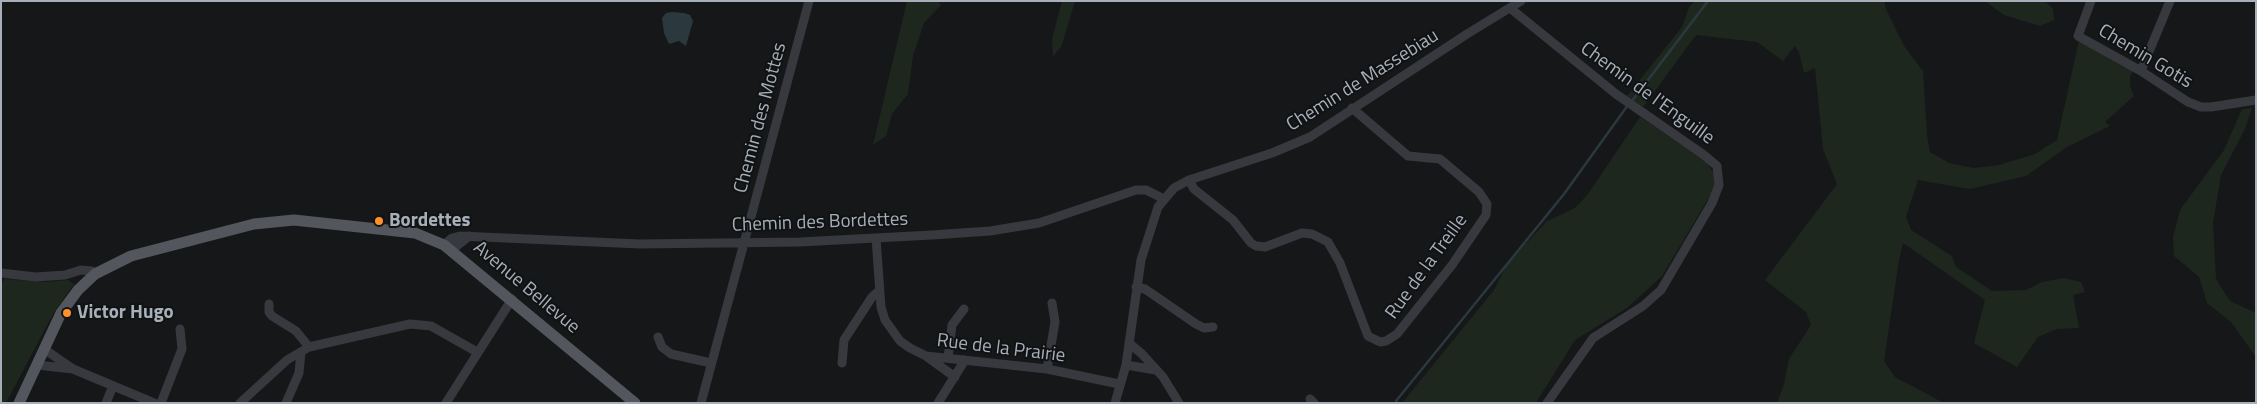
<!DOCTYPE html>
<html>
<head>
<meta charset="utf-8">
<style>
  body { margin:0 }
  #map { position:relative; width:2257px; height:404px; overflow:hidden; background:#161719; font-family:"Titillium Web",sans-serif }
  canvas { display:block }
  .frame { position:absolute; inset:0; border:2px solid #a7b0b9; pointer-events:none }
</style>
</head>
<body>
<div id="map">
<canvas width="2257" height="404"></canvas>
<div class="frame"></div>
</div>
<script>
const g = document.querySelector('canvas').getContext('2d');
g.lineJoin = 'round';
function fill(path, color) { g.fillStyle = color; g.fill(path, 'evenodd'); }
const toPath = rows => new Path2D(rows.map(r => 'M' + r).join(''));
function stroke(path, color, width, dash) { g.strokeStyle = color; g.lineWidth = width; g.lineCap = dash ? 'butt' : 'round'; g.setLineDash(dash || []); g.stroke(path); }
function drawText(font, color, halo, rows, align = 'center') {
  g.font = font + ' "Titillium Web",sans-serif'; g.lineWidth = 4; g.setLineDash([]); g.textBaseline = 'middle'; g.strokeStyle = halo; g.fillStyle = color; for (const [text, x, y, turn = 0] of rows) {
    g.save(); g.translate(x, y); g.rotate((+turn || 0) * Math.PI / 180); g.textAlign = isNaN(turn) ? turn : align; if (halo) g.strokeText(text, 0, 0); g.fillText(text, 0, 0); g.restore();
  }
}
const green = toPath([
  [907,1,937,1,941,5,924,23,913,56,908,94,892,114,886,136,873,145],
  [1062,1,1075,1,1062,45,1053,57,1052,39],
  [1695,1,1884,1,1886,9,1904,46,1923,71,1927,135,1930,152,1949,163,1973,168,1999,165,2035,154,2057,140,2079,40,2135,69,2130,76,2130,86,2134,96,2105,122,2110,126,2067,147,2026,176,1970,189,1918,180,1906,217,1911,230,1952,256,1956,267,1992,291,2026,290,2042,282,2064,278,2081,282,2085,292,2073,295,2079,328,2057,329,2038,337,2017,367,1974,343,1985,300,1903,243,1899,260,1884,361,1895,377,1944,403,1777,403,1784,384,1789,359,1811,325,1806,312,1765,280,1837,184,1823,149,1815,68,1804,73,1799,52,1795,46,1783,61,1757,42,1696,35,1643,107,1627,96,1682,27,1689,7],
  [1985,1,2045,1,2053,9,2054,20,2040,26,2004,15],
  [2252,108,2245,129,2221,175,2213,223,2216,279,2230,301,2256,313,2256,357,2231,322,2207,303,2199,277,2174,256,2173,237,2180,210,2224,150,2242,109],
  [1640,117,1706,161,1714,174,1716,186,1662,276,1627,308,1575,340,1536,403,1402,403,1494,290,1507,264,1547,221,1575,208,1588,194],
  [4,279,45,282,68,280,74,284,53,314,6,403,1,403,1,286]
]);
const water = toPath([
  [672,12,684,13,690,15,693,21,686,46,679,41,669,44,664,33,662,18,666,13]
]);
const stream = toPath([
  [1632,101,1708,1],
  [1396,401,1564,194,1628,105]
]);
const minor = toPath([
  [2091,1,2078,36,2141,71,2188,102,2201,107,2211,107,2256,100],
  [1510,8,1616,94,1704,155,1717,166,1719,185,1712,203,1661,290,1643,306,1593,338,1547,403],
  [2141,71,2170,1],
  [1189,180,1194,189,1233,220,1251,243,1256,246,1265,247,1302,233,1312,234,1328,242,1340,263,1368,336,1380,342,1386,341,1397,334,1452,265,1486,215,1487,204,1479,192,1440,159,1408,156,1352,108],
  [876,238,881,307,885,320,900,341,910,348,926,356,1047,369,1119,384],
  [444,245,452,238,460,236,640,244,800,242,932,235,990,231,1039,223,1136,190,1146,190,1164,199],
  [452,250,469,236],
  [1,273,36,277,65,275,81,270,92,271,95,274],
  [1136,287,1145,289,1196,324,1204,328,1213,327],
  [269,304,269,312,272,316,296,331,309,347],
  [658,337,662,347,671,354,711,363],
  [1129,343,1142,354,1163,377,1179,403],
  [44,349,73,369,154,403],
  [926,356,955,377],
  [948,358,952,325,964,309],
  [842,363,844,340,872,297,879,291],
  [37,365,73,369],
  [1126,365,1156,370],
  [1047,369,1055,322,1052,303],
  [1310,399,1314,403],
  [106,403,113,386],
  [161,403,182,349,180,329],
  [240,403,287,360,309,347,410,324,431,326,477,352],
  [286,403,299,373,301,352],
  [446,403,512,299],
  [701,403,809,1],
  [938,403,965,360],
  [1115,403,1126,365,1141,260,1158,207,1174,188,1189,180,1272,153,1310,137,1467,34,1521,1]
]);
const major = toPath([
  [19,403,61,313,78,290,95,274,131,256,254,224,294,220,415,233,444,245,635,403]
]);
const markers = [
  [379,221,5,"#fe9129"],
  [67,313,5,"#fe9129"]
];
const streetNames = [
  ["Chemin Gotis",2145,57,31],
  ["Chemin de Massebiau",1363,81,-32],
  ["Chemin de l'Enguille",1647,94,36],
  ["Chemin des Mottes",761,118,-75],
  ["Chemin des Bordettes",820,223,-2],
  ["Rue de la Treille",1427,267,-54],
  ["Avenue Bellevue",526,288,40],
  ["Rue de la Prairie",1001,349,7]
];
const poiNames = [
  ["Bordettes",389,221],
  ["Victor Hugo",77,313]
];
fill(green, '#1e271e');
fill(water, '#2b393e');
stroke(stream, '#2b393e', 2.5);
stroke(minor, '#37393e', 9);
stroke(major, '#53575d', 11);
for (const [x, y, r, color] of markers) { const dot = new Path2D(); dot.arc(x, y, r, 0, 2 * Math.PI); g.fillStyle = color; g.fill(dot); stroke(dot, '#111214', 2); }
drawText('19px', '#a7b0b9', '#111214', streetNames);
drawText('bold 19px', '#a7b0b9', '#111214', poiNames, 'left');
</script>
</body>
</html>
